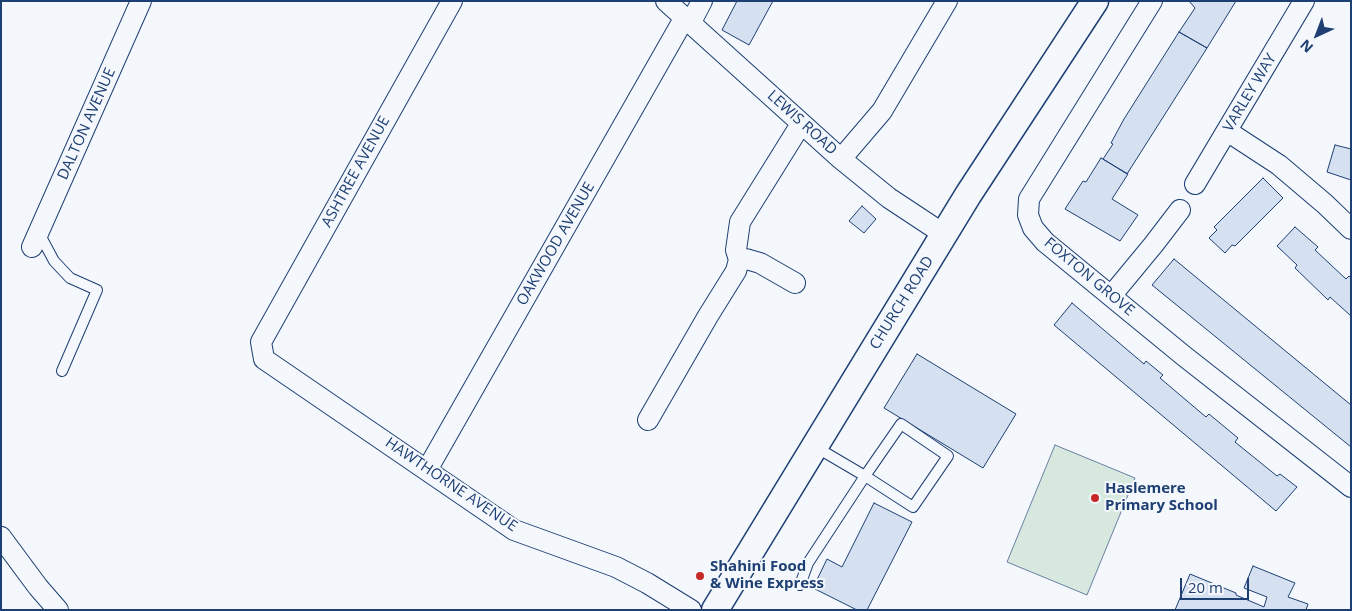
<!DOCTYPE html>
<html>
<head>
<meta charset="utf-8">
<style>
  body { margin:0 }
  #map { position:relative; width:1352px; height:611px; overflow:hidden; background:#f4f7fb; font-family:"Open Sans",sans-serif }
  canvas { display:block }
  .frame { position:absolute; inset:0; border:2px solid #1d3f73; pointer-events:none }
  .north { position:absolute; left:1292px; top:10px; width:50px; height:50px; -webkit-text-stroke:4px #f4f7fb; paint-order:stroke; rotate:223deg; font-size:14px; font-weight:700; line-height:20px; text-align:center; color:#1d3f73 }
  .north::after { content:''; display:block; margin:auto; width:18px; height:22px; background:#1d3f73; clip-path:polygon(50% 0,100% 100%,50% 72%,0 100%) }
  .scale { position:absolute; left:1180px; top:578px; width:69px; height:22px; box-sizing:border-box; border:2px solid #1d3f73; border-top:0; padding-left:6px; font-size:15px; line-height:18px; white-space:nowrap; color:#1d3f73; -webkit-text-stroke:4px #f4f7fb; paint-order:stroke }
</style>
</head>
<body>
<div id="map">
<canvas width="1352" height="611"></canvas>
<div class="frame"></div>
<div class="north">N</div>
<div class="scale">20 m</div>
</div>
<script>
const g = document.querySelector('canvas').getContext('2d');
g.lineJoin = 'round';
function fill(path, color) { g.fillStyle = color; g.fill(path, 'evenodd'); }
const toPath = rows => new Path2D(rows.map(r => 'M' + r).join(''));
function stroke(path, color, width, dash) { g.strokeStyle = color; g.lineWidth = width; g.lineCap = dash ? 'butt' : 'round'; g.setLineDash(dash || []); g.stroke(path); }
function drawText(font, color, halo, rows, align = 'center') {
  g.font = font + ' "Open Sans",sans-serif'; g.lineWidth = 4; g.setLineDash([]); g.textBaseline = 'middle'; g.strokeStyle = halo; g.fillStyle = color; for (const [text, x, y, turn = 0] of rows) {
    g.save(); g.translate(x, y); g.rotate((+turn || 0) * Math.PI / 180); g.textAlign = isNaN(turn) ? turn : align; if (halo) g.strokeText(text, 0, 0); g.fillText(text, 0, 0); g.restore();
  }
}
const green = toPath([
  [1055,445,1135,478,1087,595,1007,562,1055,445]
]);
const building = toPath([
  [737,1,773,1,749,45,722,30,737,1],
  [1189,1,1236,1,1207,48,1179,32,1195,8,1189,1],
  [1179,32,1207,48,1127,174,1103,159,1113,144,1111,143,1124,119,1179,32],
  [1335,145,1351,149,1351,180,1327,172,1335,145],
  [1101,158,1128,174,1112,199,1138,215,1120,241,1065,209,1083,181,1086,182,1101,158],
  [1263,178,1283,198,1235,246,1232,245,1225,253,1209,238,1217,230,1214,227,1263,178],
  [862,206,876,219,864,233,849,221,862,206],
  [1295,227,1318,247,1315,250,1346,279,1349,276,1351,278,1351,316,1330,297,1328,300,1295,268,1297,265,1277,246,1295,227],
  [1174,259,1351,405,1351,447,1152,285,1174,259],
  [1072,303,1144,364,1146,361,1163,375,1160,378,1206,417,1209,414,1238,438,1235,442,1277,476,1280,474,1297,487,1276,511,1054,325,1072,303],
  [917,354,1016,414,983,468,884,408,917,354],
  [874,503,912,522,867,610,857,610,813,588,827,559,842,567,874,503],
  [1253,566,1295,583,1288,597,1308,604,1306,610,1175,610,1190,574,1236,593,1236,595,1264,607,1267,597,1244,588,1253,566]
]);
const service = toPath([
  [39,233,54,261,70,278,97,290,62,371],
  [800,585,808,563,865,476,901,424,948,456,913,507,865,476,814,446]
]);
const minor = toPath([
  [452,1,261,342,264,359,514,530,616,567,647,583,691,610],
  [666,1,841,159,889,198,945,235],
  [1152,1,1029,199,1028,215,1033,228,1045,242,1184,356,1351,487],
  [691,22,702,1],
  [1227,131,1279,165,1325,204,1351,229],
  [841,159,882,111,947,1],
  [1195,184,1304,1],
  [32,247,141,1],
  [739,260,746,259,760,263,795,283],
  [1111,296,1154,244,1180,210],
  [648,420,708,316,736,271,739,260,736,250,740,222,801,124],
  [427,470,685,17],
  [1,537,38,587,58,610]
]);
const tertiary = toPath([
  [715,610,968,195,1095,1]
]);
const markers = [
  [1095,498,5,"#c62828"],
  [700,576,5,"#c62828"]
];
const streetNames = [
  ["VARLEY WAY",1250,93,-59],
  ["LEWIS ROAD",802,123,42],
  ["DALTON AVENUE",87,124,-66],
  ["ASHTREE AVENUE",356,172,-61],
  ["OAKWOOD AVENUE",556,244,-60],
  ["FOXTON GROVE",1089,277,40],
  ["CHURCH ROAD",902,303,-58],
  ["HAWTHORNE AVENUE",451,485,34]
];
const poiNames = [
  ["Haslemere",1105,489],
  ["Primary School",1105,506],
  ["Shahini Food",710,567],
  ["& Wine Express",710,584]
];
fill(green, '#d7e8df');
stroke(green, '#687fa3', 1);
fill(building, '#d5e0f0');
stroke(building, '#1d3f73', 1);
stroke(service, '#1d3f73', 12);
stroke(minor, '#1d3f73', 22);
stroke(tertiary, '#1d3f73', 29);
stroke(service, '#f4f7fb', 10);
stroke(minor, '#f4f7fb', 20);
stroke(tertiary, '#f4f7fb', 26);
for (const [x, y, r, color] of markers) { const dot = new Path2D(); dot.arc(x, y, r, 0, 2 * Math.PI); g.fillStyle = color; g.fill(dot); stroke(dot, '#f4f7fb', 2); }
drawText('15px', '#1d3f73', '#f4f7fb', streetNames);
drawText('bold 15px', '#1d3f73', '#f4f7fb', poiNames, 'left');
</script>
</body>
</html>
